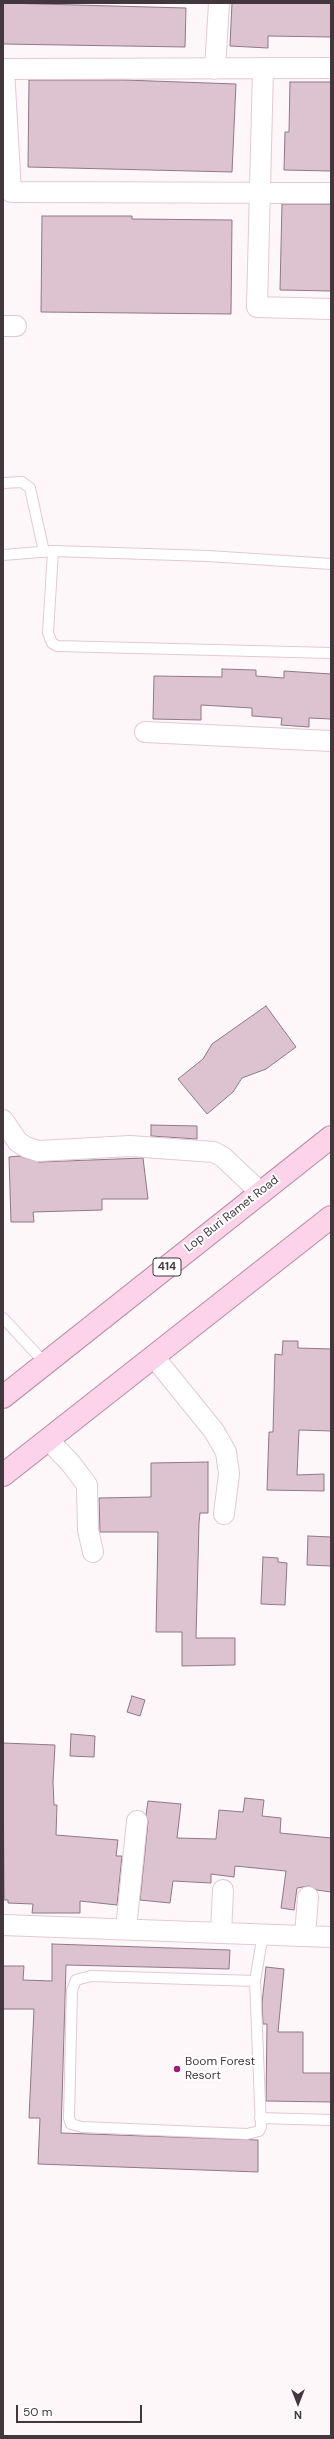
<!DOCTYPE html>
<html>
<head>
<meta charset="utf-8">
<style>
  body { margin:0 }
  #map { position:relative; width:334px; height:2439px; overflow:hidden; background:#fdf7fa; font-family:"DM Sans",sans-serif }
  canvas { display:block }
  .frame { position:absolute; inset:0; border:4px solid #42373d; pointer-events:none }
  .north { position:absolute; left:278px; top:2383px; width:40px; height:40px; -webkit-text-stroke:3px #fff; paint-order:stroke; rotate:180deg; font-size:11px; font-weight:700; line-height:16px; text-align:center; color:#42373d }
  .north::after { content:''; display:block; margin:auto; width:14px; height:18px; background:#42373d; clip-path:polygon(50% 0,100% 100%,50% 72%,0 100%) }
  .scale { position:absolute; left:16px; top:2405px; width:126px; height:18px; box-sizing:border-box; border:2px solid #42373d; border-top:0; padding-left:5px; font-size:12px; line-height:14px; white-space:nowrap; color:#42373d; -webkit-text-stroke:3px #fff; paint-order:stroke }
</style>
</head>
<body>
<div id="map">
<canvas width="334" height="2439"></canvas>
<div class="frame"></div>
<div class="north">N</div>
<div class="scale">50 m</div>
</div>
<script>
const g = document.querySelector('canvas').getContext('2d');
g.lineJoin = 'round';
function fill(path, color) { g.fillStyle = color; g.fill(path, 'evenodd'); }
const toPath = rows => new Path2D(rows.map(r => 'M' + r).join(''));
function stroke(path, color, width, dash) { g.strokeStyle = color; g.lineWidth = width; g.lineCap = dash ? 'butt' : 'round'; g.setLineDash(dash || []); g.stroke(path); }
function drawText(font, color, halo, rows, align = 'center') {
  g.font = font + ' "DM Sans",sans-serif'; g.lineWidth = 4; g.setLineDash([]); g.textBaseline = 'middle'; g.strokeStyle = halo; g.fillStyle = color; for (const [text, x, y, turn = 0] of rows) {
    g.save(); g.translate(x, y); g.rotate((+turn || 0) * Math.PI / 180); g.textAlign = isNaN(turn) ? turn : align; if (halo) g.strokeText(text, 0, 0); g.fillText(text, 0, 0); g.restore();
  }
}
const building = toPath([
  [3,3,186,8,185,47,3,44,3,3],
  [232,3,331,3,331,37,268,36,268,48,230,46,232,3],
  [29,80,124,80,236,84,232,172,28,167,29,80],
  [290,82,331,82,331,171,284,170,285,132,289,132,290,82],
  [282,204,331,204,331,291,280,290,282,204],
  [42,216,132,216,132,219,232,220,231,314,41,312,42,216],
  [222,669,256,670,256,676,284,678,284,671,331,674,331,719,309,718,309,727,281,725,282,718,252,716,252,708,201,705,201,720,153,719,154,676,222,677,222,669],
  [266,1006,296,1047,266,1069,242,1078,233,1092,207,1114,178,1079,203,1059,212,1044,266,1006],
  [151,1125,197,1126,197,1139,151,1136,151,1125],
  [19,1156,39,1162,143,1158,148,1199,102,1199,102,1210,33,1212,34,1222,11,1222,9,1157,19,1156],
  [283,1341,298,1341,298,1348,331,1349,331,1431,299,1430,297,1475,324,1474,324,1491,267,1490,269,1432,273,1432,275,1354,282,1355,283,1341],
  [208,1462,208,1513,200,1513,199,1523,196,1638,235,1638,235,1665,182,1666,182,1632,156,1632,158,1532,100,1532,99,1498,151,1497,151,1463,208,1462],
  [308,1536,331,1537,331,1566,307,1565,308,1536],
  [263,1557,278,1558,278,1562,287,1563,285,1605,261,1604,263,1557],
  [132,1696,145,1700,140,1716,127,1712,132,1696],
  [71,1734,95,1736,94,1757,70,1756,71,1734],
  [3,1743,55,1745,53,1782,54,1805,57,1805,56,1835,118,1840,116,1856,122,1856,117,1905,80,1901,80,1913,32,1913,33,1904,8,1903,8,1900,4,1900,3,1743],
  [245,1798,264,1800,262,1816,281,1818,280,1833,331,1838,331,1892,317,1890,309,1886,297,1888,294,1910,281,1908,286,1871,235,1866,234,1877,211,1874,211,1883,173,1881,170,1903,140,1900,148,1822,146,1815,148,1801,181,1804,177,1838,216,1839,219,1810,243,1812,245,1798],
  [52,1944,230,1950,229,1969,66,1965,61,2133,258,2140,258,2172,38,2164,40,2118,29,2118,34,2009,3,2009,3,1966,24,1966,23,1980,52,1981,52,1944],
  [266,1967,284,1969,278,2032,303,2032,303,2073,331,2073,331,2102,266,2101,267,2024,263,2024,262,2003,266,1967]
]);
const service = toPath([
  [3,483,22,482,30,488,44,552],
  [53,551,208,556,331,564],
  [3,555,53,551,48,633,52,643,57,646,331,653],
  [3,1318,46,1364],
  [255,1981,91,1976,76,1980,72,1990,69,2118,71,2124,82,2127,247,2134,259,2131,261,2127,255,1981,263,1934],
  [260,2118,331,2120]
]);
const minor = toPath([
  [331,68,4,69,11,192,331,193],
  [215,69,219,3],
  [263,69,257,307,331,309],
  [3,326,16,326],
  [145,732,331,741],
  [3,1120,18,1142,26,1147,38,1151,130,1146,214,1152,223,1157,260,1192],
  [154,1357,214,1431,226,1452,229,1474,224,1514],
  [48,1439,72,1465,87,1485,88,1530,93,1552],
  [3,1925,331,1937],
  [126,1929,137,1821],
  [221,1933,223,1890],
  [305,1936,308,1897]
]);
const primary = toPath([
  [3,1397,331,1137],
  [3,1475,331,1217]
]);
const markers = [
  [177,2069,4,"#9f1f72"]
];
const shields = [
  [167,1267,28]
];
const shieldNames = [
  ["414",167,1267]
];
const streetNames = [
  ["Lop Buri Ramet Road",232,1214,-38]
];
const poiNames = [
  ["Boom Forest",185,2062],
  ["Resort",185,2076]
];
fill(building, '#ddc2d0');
stroke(building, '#907884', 1);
stroke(service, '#e3c8d6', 12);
stroke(minor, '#e3c8d6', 22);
stroke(primary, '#ba8aa3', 24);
stroke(service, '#fff', 10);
stroke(minor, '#fff', 20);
stroke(primary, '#fcd3e9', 22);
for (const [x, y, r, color] of markers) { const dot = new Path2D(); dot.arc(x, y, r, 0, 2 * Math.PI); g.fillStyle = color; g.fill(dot); stroke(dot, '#fff', 1.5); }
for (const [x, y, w] of shields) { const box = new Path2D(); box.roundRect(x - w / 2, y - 9, w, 18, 3); g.fillStyle = '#fff'; g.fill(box); stroke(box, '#42373d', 1); }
drawText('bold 11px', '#42373d', null, shieldNames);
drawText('12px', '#42373d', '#fff', streetNames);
drawText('12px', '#42373d', '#fff', poiNames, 'left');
</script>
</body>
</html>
